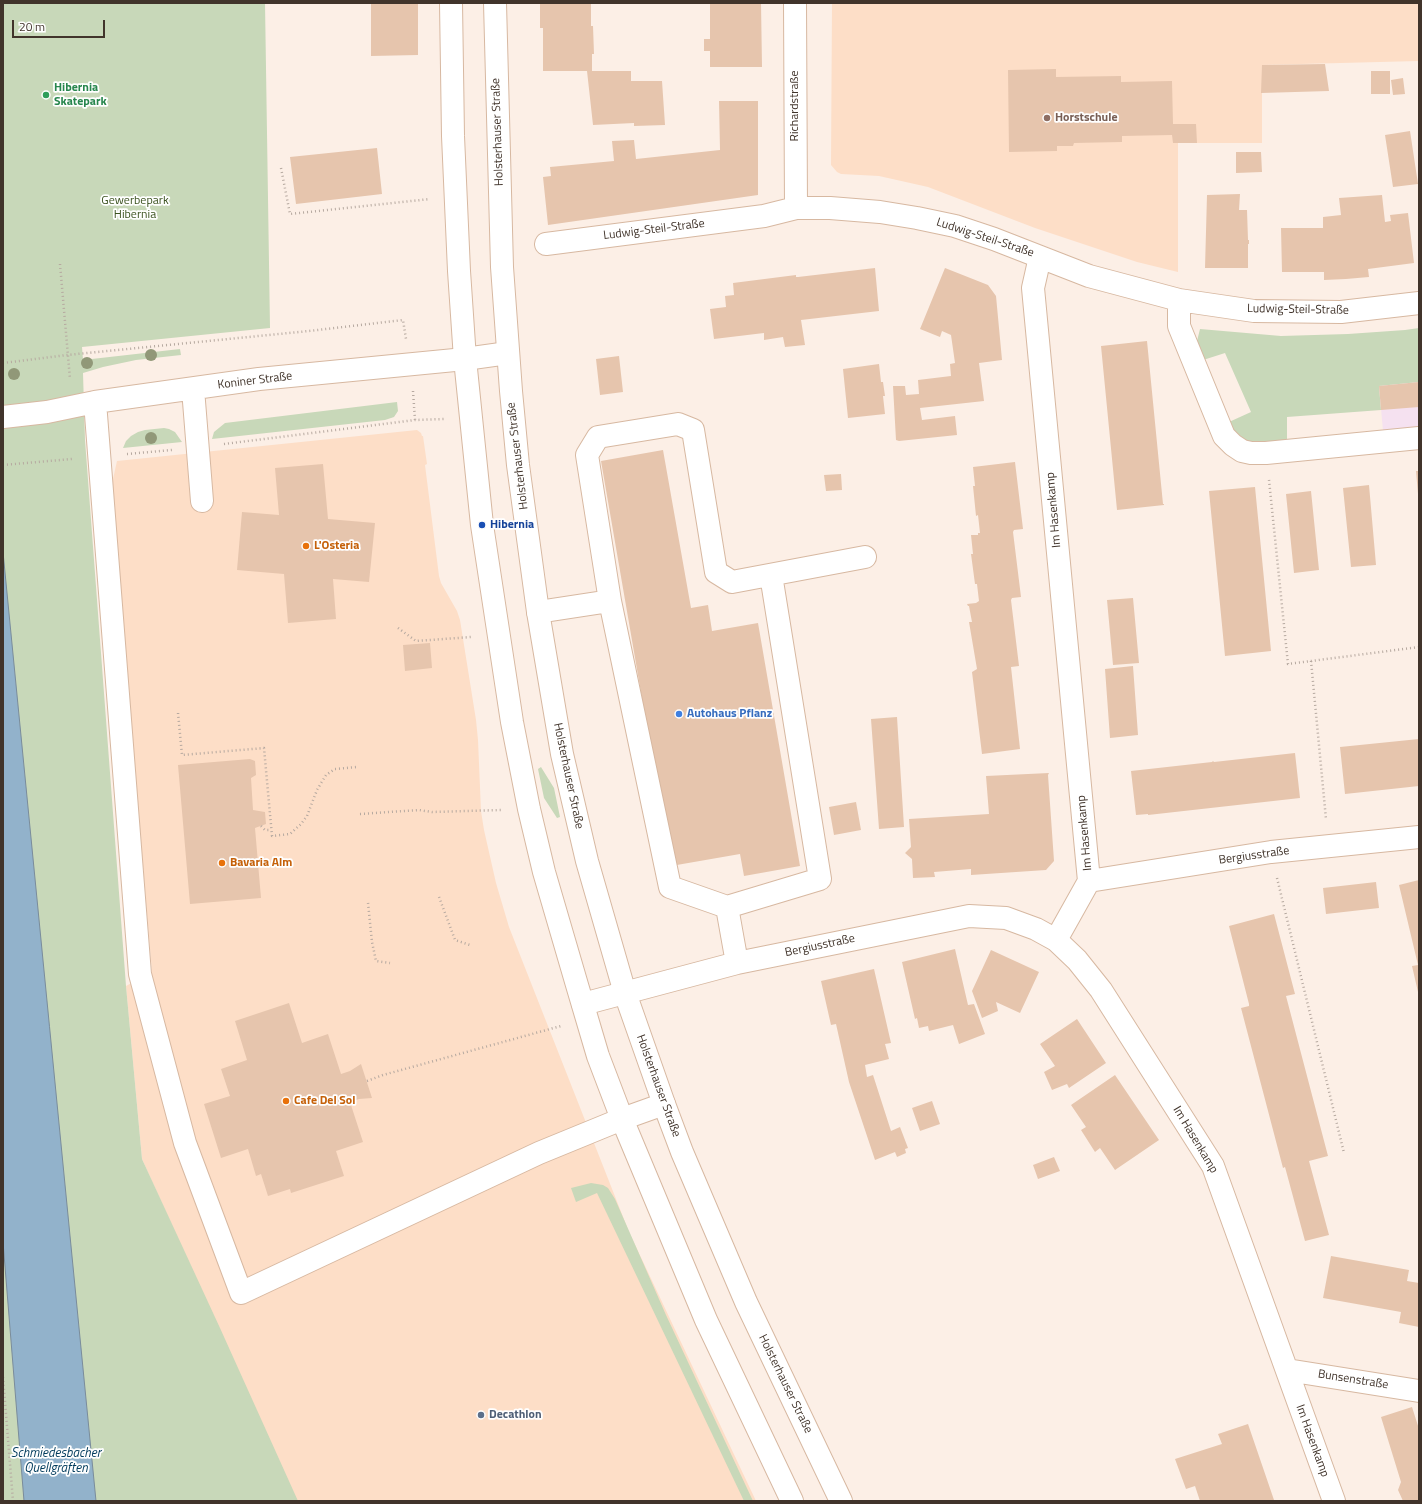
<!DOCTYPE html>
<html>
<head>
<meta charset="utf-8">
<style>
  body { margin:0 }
  #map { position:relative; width:1422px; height:1504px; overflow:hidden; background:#fcefe6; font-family:"Titillium Web",sans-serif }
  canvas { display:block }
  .frame { position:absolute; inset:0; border:4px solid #41342b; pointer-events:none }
  .scale { position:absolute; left:12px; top:20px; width:93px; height:18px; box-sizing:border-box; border:2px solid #41342b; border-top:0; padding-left:5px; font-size:12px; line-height:14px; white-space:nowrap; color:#41342b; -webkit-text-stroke:3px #fff; paint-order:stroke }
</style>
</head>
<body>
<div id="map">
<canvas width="1422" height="1504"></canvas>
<div class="frame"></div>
<div class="scale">20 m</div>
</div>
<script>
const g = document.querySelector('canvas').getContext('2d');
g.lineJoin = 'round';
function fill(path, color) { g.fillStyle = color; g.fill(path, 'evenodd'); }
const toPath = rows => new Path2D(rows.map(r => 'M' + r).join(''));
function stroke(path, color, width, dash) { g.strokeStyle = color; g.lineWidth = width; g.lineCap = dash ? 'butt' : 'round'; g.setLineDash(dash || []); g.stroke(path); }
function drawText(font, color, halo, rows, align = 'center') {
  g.font = font + ' "Titillium Web",sans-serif'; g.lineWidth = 3.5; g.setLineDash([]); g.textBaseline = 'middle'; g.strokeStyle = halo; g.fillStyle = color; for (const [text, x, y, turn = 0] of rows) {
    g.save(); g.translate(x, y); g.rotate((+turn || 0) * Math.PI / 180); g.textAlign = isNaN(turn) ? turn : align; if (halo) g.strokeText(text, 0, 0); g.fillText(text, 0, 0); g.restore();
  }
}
const built = toPath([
  [832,3,1419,3,1419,61,1262,65,1262,143,1178,143,1178,272,1137,262,1035,228,928,187,879,176,841,174,837,172,831,165],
  [417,430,421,433,422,436,423,436,427,464,425,465,439,576,441,583,457,611,460,620,476,720,478,740,481,811,484,830,496,883,509,927,629,1232,756,1501,296,1501,142,1159,126,986,152,972,111,488,117,461]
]);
const industrial = toPath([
  [1419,382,1419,428,1383,431,1379,386]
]);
const green = toPath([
  [3,3,265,3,270,328,82,347,83,360,180,349,181,355,136,360,103,367,83,373,85,440,126,986,142,1159,220,1328,298,1501,3,1501],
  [1419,328,1419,382,1379,386,1381,410,1287,417,1287,441,1255,444,1248,442,1235,434,1229,422,1251,412,1225,353,1200,361,1197,341,1200,329,1281,336,1348,334,1405,330],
  [397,402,398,411,394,417,385,420,212,439,214,432,225,423],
  [164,428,169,429,175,432,182,442,123,448,126,441,131,436,138,432,145,430],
  [541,767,554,788,560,817,557,818,544,798,538,769],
  [591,1183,603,1185,608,1188,615,1199,666,1315,753,1501,744,1501,597,1193,576,1202,571,1188]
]);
const water = toPath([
  [3,552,96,1501,24,1501,3,1242,3,552]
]);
const building = toPath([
  [371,3,418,3,418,55,371,56],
  [540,3,591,3,591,26,593,26,594,54,592,54,592,71,631,71,631,81,662,81,665,125,634,126,634,123,593,125,587,71,543,71,543,28,540,28],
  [710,3,761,3,762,67,710,67,710,51,704,51,704,39,710,39],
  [1325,64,1329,91,1261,93,1262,65],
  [1056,69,1056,77,1121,76,1121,82,1172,81,1173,124,1196,124,1197,143,1173,143,1172,135,1122,136,1122,142,1074,143,1073,146,1057,146,1057,151,1009,152,1008,70],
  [1371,71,1390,71,1390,94,1371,94],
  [1403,78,1405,94,1393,95,1391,80],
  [719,101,758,101,758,195,548,225,543,177,551,176,550,167,614,161,612,141,634,140,636,159,720,150],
  [1410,131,1418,184,1393,187,1385,135],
  [377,148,382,194,296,204,290,157],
  [1236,152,1261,152,1262,172,1236,173],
  [1240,194,1239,210,1247,210,1248,240,1249,240,1249,244,1248,244,1248,268,1205,268,1207,195],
  [1382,195,1385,222,1391,221,1390,215,1408,213,1414,263,1368,269,1369,277,1346,279,1324,280,1324,272,1282,272,1281,228,1323,228,1323,217,1341,215,1339,198],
  [875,268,879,311,801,320,805,345,785,347,783,337,764,340,764,333,714,339,710,309,726,307,725,296,734,295,733,283,796,275,796,277,798,277],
  [945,268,988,285,996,296,1002,360,979,363,984,401,920,408,922,420,955,416,957,435,899,441,896,440,893,386,905,386,906,395,919,394,918,380,951,376,950,364,955,363,951,335,942,331,940,337,920,329],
  [1147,341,1163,504,1164,504,1164,505,1117,510,1101,346],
  [619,356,623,392,600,395,596,359],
  [879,364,881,382,883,382,885,396,883,396,885,414,848,418,843,369],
  [1419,382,1419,407,1381,410,1379,386],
  [663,450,691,608,708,605,712,631,758,623,800,866,744,876,740,854,671,866,601,461],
  [1015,462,1023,529,1014,530,1013,532,1021,597,1012,598,1011,600,1019,666,1011,667,1020,749,982,754,972,672,977,669,969,622,972,622,969,606,968,606,967,604,976,603,979,601,977,584,975,584,971,554,973,554,971,535,978,535,978,533,980,533,978,515,976,516,973,486,975,486,973,467],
  [323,464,328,519,375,523,369,582,333,579,336,619,288,623,284,574,237,570,242,512,279,515,275,468],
  [1416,471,1419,471,1419,494,1418,494],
  [841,474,842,490,826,491,824,475],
  [1369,485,1376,565,1351,567,1343,488],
  [1255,487,1271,651,1225,656,1209,491],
  [1311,491,1319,570,1294,573,1286,494],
  [1133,598,1139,663,1113,665,1107,600],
  [430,643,432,668,405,671,403,645],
  [1133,666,1138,735,1110,738,1105,669],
  [897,717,904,827,879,829,871,719],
  [1419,739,1419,786,1345,794,1340,747],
  [1295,753,1300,798,1148,815,1148,814,1136,815,1131,771,1212,762,1213,761,1214,762],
  [250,759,255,761,256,775,251,778,253,810,265,812,266,824,255,828,261,898,190,904,178,765],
  [1049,773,1048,775,1054,861,1046,870,971,875,971,869,934,872,935,877,913,878,912,859,905,853,911,847,909,819,989,814,986,776],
  [856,802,861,830,834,835,829,807],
  [1419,880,1419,992,1418,992,1412,966,1418,965,1399,885],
  [1376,882,1379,908,1326,914,1323,888],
  [1274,914,1295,994,1286,996,1328,1156,1309,1161,1329,1235,1305,1241,1285,1167,1283,1168,1241,1008,1249,1006,1249,1004,1229,926],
  [955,949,968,1005,974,1004,985,1034,959,1044,953,1025,929,1031,928,1026,919,1028,917,1018,915,1019,902,962],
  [991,950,1039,972,1020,1013,996,1002,998,1011,982,1018,972,991],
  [874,969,891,1043,885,1044,889,1059,865,1065,867,1077,873,1075,891,1131,900,1127,908,1148,905,1149,906,1153,897,1157,895,1152,875,1160,849,1082,836,1024,831,1025,821,981],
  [289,1003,302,1043,328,1034,341,1074,350,1071,361,1064,372,1098,359,1099,350,1102,363,1142,336,1151,344,1176,291,1193,290,1189,268,1196,261,1174,256,1176,248,1149,221,1158,204,1104,230,1096,221,1069,247,1060,235,1021],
  [1077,1019,1106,1063,1069,1088,1067,1084,1052,1090,1044,1072,1055,1066,1040,1044],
  [1115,1075,1159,1140,1115,1170,1100,1148,1095,1152,1081,1130,1086,1127,1071,1105],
  [932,1101,940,1124,920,1131,912,1108],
  [1054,1157,1060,1171,1038,1179,1033,1165],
  [1331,1256,1409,1270,1407,1281,1419,1283,1419,1327,1399,1323,1401,1312,1323,1298],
  [1412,1407,1419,1429,1419,1501,1403,1501,1398,1490,1401,1482,1381,1417],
  [1248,1424,1274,1500,1200,1501,1195,1486,1186,1489,1175,1459,1222,1444,1218,1434]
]);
const path = toPath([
  [281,168,290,214,430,199],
  [60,264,70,379],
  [3,363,67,355,309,331,403,320,406,339],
  [413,391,415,420],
  [224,444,415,420,444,419],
  [127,454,172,450],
  [3,465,72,459],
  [1269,480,1288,664,1419,647],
  [398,628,416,641,471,637],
  [1311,661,1326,819],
  [178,713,182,755,264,748,272,836,290,834,301,824,307,816,317,790,326,775,335,769,357,767],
  [360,814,419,810,432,812,501,810],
  [261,826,265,830,271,830],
  [1277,878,1344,1153],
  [439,897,455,940,470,945],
  [368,903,372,942,376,961,390,963],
  [367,1081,383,1075,561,1026],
  [3,1377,13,1501]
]);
const minor = toPath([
  [795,3,796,208],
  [546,244,764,216,796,208,830,208,880,212,917,218,955,226,994,239,1089,276,1179,300,1254,311,1341,312,1419,303],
  [1040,257,1033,288,1089,881,1056,940],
  [1179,300,1179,326,1224,436,1233,445,1242,451,1251,453,1266,453,1419,438],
  [193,389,202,501],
  [95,402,140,974,185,1143,241,1293,539,1153,622,1119,664,1104],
  [3,417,47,412,95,402,259,379,465,359,508,353],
  [610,601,670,887,727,907],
  [538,612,610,601,587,455,598,437,678,424,693,430,716,572,732,582,865,557],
  [1089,881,1271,852,1419,837],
  [737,963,727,907,820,879,771,575],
  [583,1004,737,963,969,916,1006,918,1036,929,1056,940,1077,960,1101,990,1213,1166,1334,1501],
  [1287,1370,1419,1391]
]);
const major = toPath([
  [451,3,453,136,459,271,465,359,482,525,512,722,529,809,544,872,577,985,598,1056,622,1119,706,1320,792,1501],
  [495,3,502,267,511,391,518,465,538,612,562,754,587,861,625,993,664,1104,682,1152,746,1302,841,1501]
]);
const trees = [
  [151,355],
  [87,363],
  [14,374],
  [151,438]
];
const markers = [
  [46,95,4,"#2e9e5b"],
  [1047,118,4,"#8d6e63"],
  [482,525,4,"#1a4fb4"],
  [306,546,4,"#e8710a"],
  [679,714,4,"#3f7fe0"],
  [222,863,4,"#e8710a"],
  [286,1101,4,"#e8710a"],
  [481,1415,4,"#5c6f8a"]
];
const leisureNames = [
  ["Hibernia",54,88],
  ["Skatepark",54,102]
];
const streetNames = [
  ["Richardstraße",795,106,-90],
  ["Holsterhauser Straße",498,132,-92],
  ["Ludwig-Steil-Straße",654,230,-7],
  ["Ludwig-Steil-Straße",985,238,18],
  ["Ludwig-Steil-Straße",1298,310,1],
  ["Koniner Straße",255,381,-7],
  ["Holsterhauser Straße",518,456,-97],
  ["Im Hasenkamp",1054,510,-95],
  ["Holsterhauser Straße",568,776,78],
  ["Im Hasenkamp",1085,833,-95],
  ["Bergiusstraße",1254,856,-8],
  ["Bergiusstraße",820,946,-12],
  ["Holsterhauser Straße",658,1086,70],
  ["Im Hasenkamp",1195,1140,59],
  ["Bunsenstraße",1353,1380,9],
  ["Holsterhauser Straße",785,1384,64],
  ["Im Hasenkamp",1312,1441,70]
];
const educationNames = [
  ["Horstschule",1055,118]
];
const parkNames = [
  ["Gewerbepark",135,201],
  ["Hibernia",135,215]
];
const transitNames = [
  ["Hibernia",490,525]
];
const foodNames = [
  ["L'Osteria",314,546],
  ["Bavaria Alm",230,863],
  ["Cafe Del Sol",294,1101]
];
const shopNames = [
  ["Autohaus Pflanz",687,714]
];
const serviceNames = [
  ["Decathlon",489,1415]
];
const waterNames = [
  ["Schmiedesbacher",56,1454],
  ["Quellgräften",56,1469]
];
fill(built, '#fddec7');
fill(industrial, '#f5e1f0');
fill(green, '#c8d8b9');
fill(water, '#92b2cb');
stroke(water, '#7a8c9b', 1);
fill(building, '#e6c5ad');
stroke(minor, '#d7b8a1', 24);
stroke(major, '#d7b8a1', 24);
stroke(path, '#b6a9a0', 2.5, [1, 3]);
stroke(minor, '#fff', 22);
stroke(major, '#fff', 22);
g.fillStyle = '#919878';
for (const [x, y] of trees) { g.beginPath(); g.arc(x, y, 6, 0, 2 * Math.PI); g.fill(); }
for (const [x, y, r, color] of markers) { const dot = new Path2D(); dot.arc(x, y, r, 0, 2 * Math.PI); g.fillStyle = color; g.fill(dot); stroke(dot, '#fff', 1.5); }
drawText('bold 12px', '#27864d', '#fff', leisureNames, 'left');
drawText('12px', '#41342b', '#fff', streetNames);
drawText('bold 12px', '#785e54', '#fff', educationNames, 'left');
drawText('12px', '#3a511e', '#fff', parkNames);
drawText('bold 12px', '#164399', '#fff', transitNames, 'left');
drawText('bold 12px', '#c56008', '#fff', foodNames, 'left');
drawText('bold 12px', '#366cbe', '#fff', shopNames, 'left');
drawText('bold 12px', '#4e5e75', '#fff', serviceNames, 'left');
drawText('italic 13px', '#003b5c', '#fff', waterNames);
</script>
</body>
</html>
